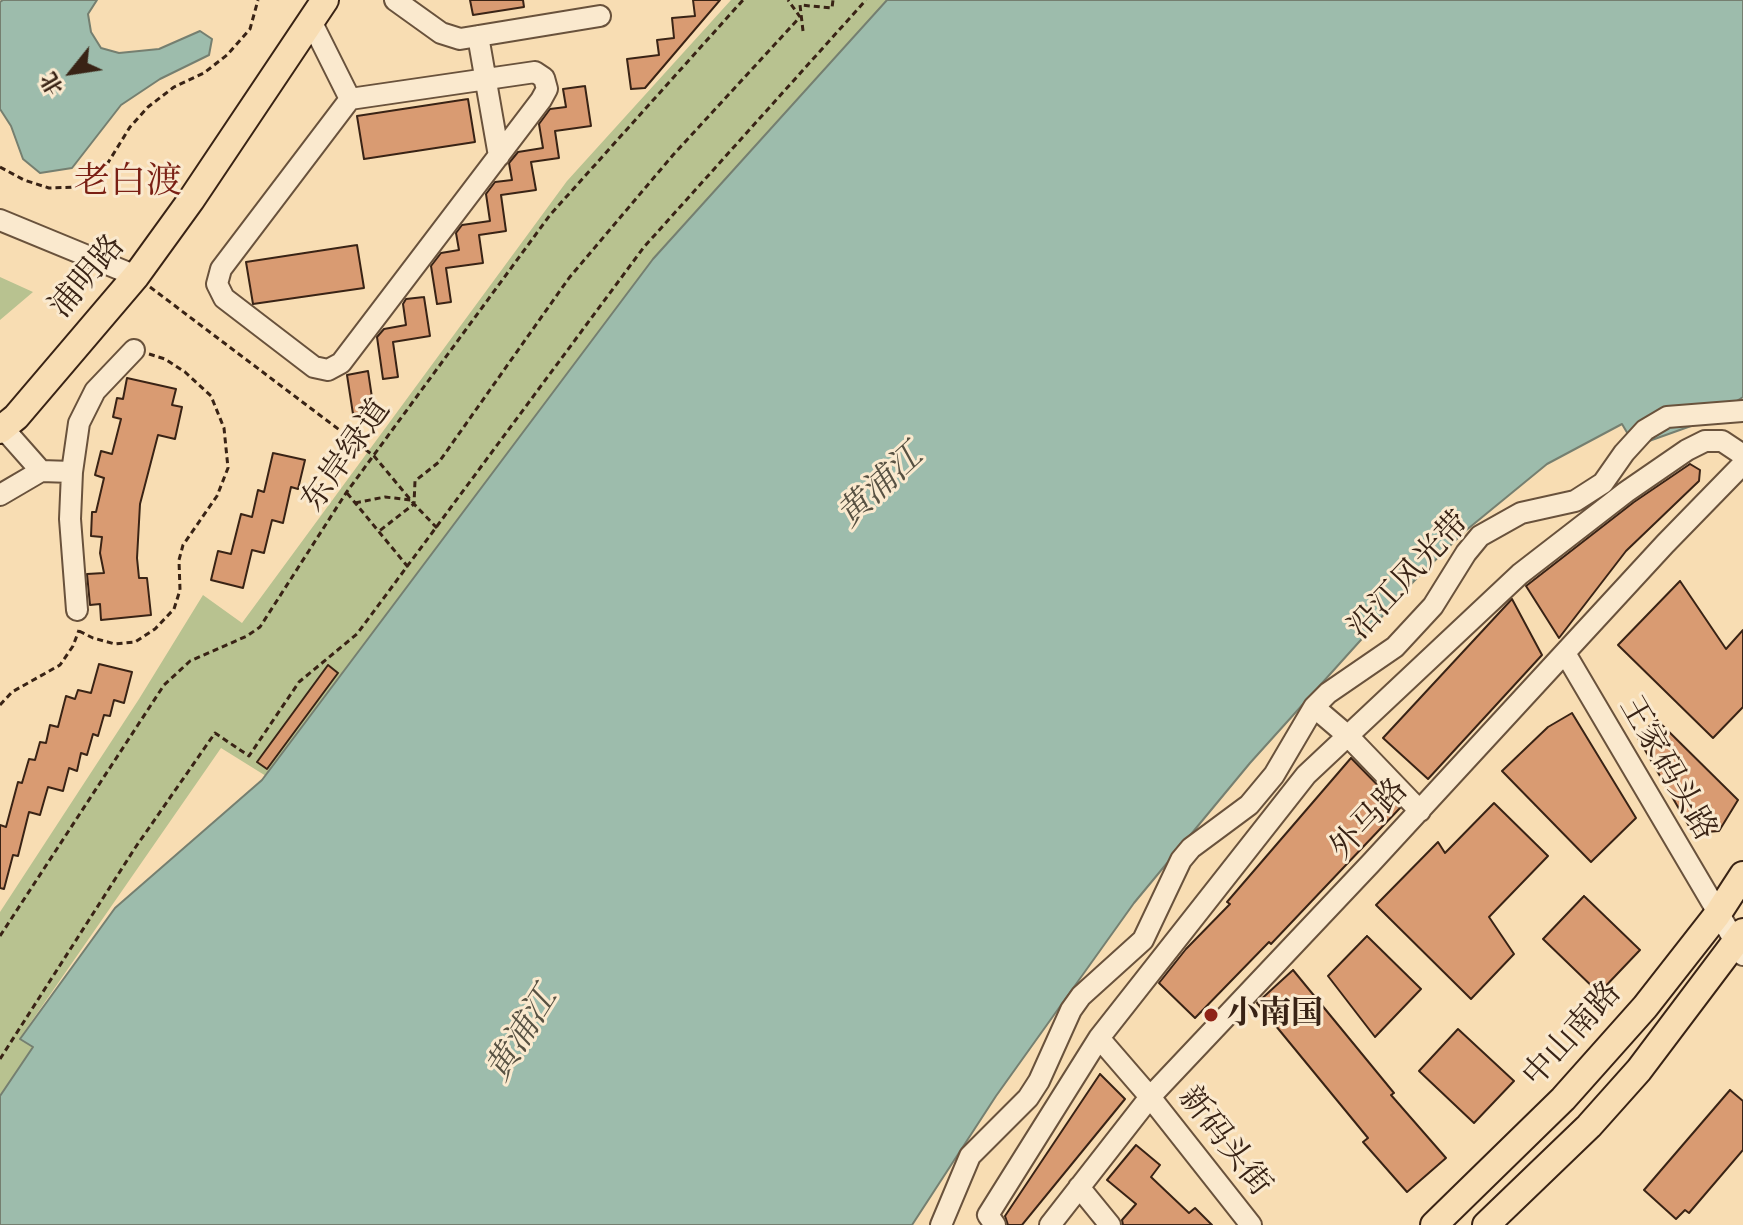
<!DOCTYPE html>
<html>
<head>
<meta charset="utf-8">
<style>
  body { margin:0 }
  #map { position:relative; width:1743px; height:1225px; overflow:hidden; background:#f8ddb3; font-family:"Gentium Book Plus","Noto Serif SC",serif }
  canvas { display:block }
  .north { position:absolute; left:32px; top:32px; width:80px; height:80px; -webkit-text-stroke:6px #fae9ce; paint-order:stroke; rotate:240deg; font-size:22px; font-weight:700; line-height:32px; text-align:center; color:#392315 }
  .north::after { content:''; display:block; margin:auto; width:28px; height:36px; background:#392315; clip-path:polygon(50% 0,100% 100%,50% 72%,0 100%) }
</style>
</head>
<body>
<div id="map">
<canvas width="1743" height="1225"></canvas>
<div class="north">北</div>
</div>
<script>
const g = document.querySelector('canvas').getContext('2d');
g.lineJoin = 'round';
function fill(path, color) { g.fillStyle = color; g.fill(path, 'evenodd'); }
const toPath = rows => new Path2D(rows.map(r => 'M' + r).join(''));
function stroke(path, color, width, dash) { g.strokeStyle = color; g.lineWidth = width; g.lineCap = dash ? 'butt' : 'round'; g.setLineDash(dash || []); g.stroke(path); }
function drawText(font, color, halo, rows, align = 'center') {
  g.font = font + ' "Gentium Book Plus","Noto Serif SC",serif'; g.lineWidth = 6; g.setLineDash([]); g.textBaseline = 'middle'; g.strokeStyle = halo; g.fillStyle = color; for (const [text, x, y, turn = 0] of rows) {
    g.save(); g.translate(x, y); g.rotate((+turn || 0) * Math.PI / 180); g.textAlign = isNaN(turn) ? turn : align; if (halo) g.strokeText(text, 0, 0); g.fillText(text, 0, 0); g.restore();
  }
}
const green = toPath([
  [731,0,887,0,653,259,266,776,221,748,20,1038,33,1047,0,1096,0,912,139,699,203,595,242,623,567,181],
  [0,277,33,292,0,320]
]);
const water = toPath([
  [3,0,97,0,88,14,91,32,101,48,119,53,159,49,200,31,212,39,209,55,160,79,121,105,72,168,40,173,23,159,11,126,0,109,0,2,3,0],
  [887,0,1743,0,1743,397,1705,421,1635,446,1622,424,1547,464,1464,532,1414,581,1250,763,1134,903,996,1096,912,1225,0,1225,0,1096,33,1047,20,1039,115,908,262,780,653,259,887,0]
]);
const building = toPath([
  [470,0,523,0,524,7,473,15,470,0],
  [693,0,720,0,645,88,631,89,627,59,659,55,657,40,674,38,672,18,695,16,693,0],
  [585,86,591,126,555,131,559,158,531,162,536,190,501,195,506,231,479,235,483,263,446,268,451,302,437,304,431,266,441,253,459,250,456,233,462,225,490,221,486,194,495,182,512,180,509,163,518,152,543,148,539,124,550,109,566,107,563,89,585,86],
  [468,99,475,142,364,159,357,116,468,99],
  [357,245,364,288,253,304,246,262,357,245],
  [424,297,430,336,393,342,398,377,383,379,377,337,384,329,406,325,403,304,406,299,424,297],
  [368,371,374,411,353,414,347,375,368,371],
  [127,378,176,389,172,405,182,407,175,439,158,435,140,504,137,558,139,578,147,578,151,615,101,620,100,604,90,605,87,574,104,573,100,553,102,537,91,536,92,512,96,512,104,478,95,475,101,451,112,454,121,419,113,417,117,398,123,399,127,378],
  [273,453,305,460,298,489,291,487,283,523,272,520,264,553,252,550,243,588,211,580,218,551,231,554,241,514,252,517,258,490,264,492,273,453],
  [1690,464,1700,470,1699,481,1626,551,1559,638,1526,586,1634,502,1690,464],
  [1680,581,1726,649,1743,630,1743,707,1713,738,1618,645,1680,581],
  [1512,599,1542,655,1428,779,1383,738,1512,599],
  [99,664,132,672,124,703,114,700,110,716,104,715,98,736,93,734,87,755,81,753,77,771,69,768,63,791,48,787,40,815,29,812,18,856,13,855,4,889,0,888,0,825,6,827,18,782,22,783,29,759,35,760,40,742,46,743,50,725,58,727,66,696,75,699,78,690,91,693,99,664],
  [328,665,338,673,267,769,257,762,328,665],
  [1572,713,1636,818,1591,862,1502,771,1548,727,1572,713],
  [1656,719,1738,800,1719,831,1693,833,1638,738,1656,719],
  [1351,758,1400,808,1271,944,1269,942,1195,1018,1159,983,1186,949,1230,904,1227,902,1351,758],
  [1494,803,1548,856,1489,917,1514,954,1471,999,1376,905,1438,842,1445,853,1494,803],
  [1584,896,1640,950,1599,993,1543,939,1584,896],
  [1367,936,1421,989,1375,1037,1328,976,1367,936],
  [1293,970,1394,1093,1391,1095,1446,1158,1407,1192,1363,1142,1368,1138,1257,1003,1293,970],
  [1458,1029,1514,1081,1474,1123,1419,1071,1458,1029],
  [1100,1074,1125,1099,1022,1225,1008,1225,1005,1216,1100,1074],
  [1730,1090,1743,1101,1743,1150,1689,1213,1685,1210,1676,1219,1644,1190,1730,1090],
  [1136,1145,1160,1165,1151,1177,1189,1213,1195,1208,1212,1225,1123,1225,1122,1220,1136,1204,1107,1180,1136,1145]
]);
const path = toPath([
  [803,31,800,5,832,8,833,0],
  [0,167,24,180,49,188,78,187,101,174,130,127,148,107,174,87,204,73,227,55,250,29,258,0],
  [150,287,374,456,414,504,378,532],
  [347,493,408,567],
  [355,503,385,497,411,500],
  [437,528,414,504,415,481,439,462,569,278,673,155,800,17,788,0],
  [79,631,93,638,115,644,135,642,155,629,174,609,180,590,179,560,183,545,217,496,228,468,224,428,211,396,185,372,165,359,149,354],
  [0,705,12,692,60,665,73,646,79,630],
  [0,936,164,685,190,661,247,636,260,627,346,493,550,215,743,0],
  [0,1059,135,848,215,733,249,756,299,682,357,634,644,247,866,0]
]);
const minor = toPath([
  [395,0,441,33,460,39,600,16],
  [311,21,350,99,535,72,544,78,547,89,541,100,341,363,328,370,314,367,224,298,217,284,221,269,350,99],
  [478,36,499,156],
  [0,220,136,276],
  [3,428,41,471],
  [0,495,41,471,72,472],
  [77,610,70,519,72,472,79,423,95,391,134,350],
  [1565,653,1743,955],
  [1314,707,1348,736,1420,811],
  [1099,1038,1150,1097,1251,1225],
  [1079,1187,1110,1225],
  [941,1225,970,1156,1028,1098,1039,1081,1071,1010,1081,996,1143,940,1181,860,1191,848,1249,805,1274,775,1314,707,1328,693,1395,647,1433,606,1466,553,1480,536,1521,513,1575,501,1603,483,1624,453,1645,430,1667,417,1743,411],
  [995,1225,988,1215,1099,1038,1306,775,1520,574,1626,492,1687,450,1705,441,1722,441,1743,455],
  [1050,1225,1150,1097,1371,863,1665,544,1743,464]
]);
const major = toPath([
  [0,430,16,417,136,276,191,200,325,0],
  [1434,1225,1563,1099,1645,1007,1717,915,1743,875],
  [1486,1225,1589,1126,1639,1070,1743,932]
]);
const markers = [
  [1211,1015,8,"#8f2418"]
];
const streetNames = [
  ["浦明路",88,277,-50],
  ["东岸绿道",347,456,-55],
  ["沿江风光带",1410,576,-47],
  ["王家码头路",1667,769,60],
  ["外马路",1370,820,-47],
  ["中山南路",1573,1035,-48],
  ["新码头街",1224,1142,52]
];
const poiNames = [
  ["小南国",1227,1015]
];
const waterNames = [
  ["黄浦江",881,487,-43],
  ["黄浦江",523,1035,-58]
];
const quarterNames = [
  ["老白渡",128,183]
];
fill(green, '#b8c290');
fill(water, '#9dbcac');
stroke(water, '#757f70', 2);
fill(building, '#d99b72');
stroke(building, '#392315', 2);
stroke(minor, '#69523c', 24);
stroke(major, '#392315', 30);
stroke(path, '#392315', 3, [6, 4]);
stroke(minor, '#fae9ce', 20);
stroke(major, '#f8ddb3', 26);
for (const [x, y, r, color] of markers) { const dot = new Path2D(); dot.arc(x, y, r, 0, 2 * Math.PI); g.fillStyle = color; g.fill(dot); stroke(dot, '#fae9ce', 3); }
drawText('32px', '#392315', '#fae9ce', streetNames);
drawText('bold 32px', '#392315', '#fae9ce', poiNames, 'left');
drawText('italic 34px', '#575142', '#fae9ce', waterNames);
drawText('36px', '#7a1f14', '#fae9ce', quarterNames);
</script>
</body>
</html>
